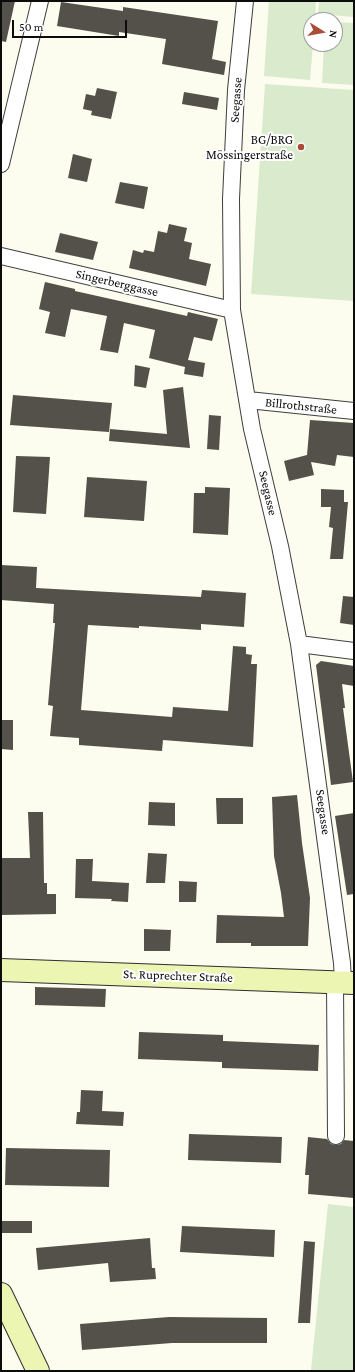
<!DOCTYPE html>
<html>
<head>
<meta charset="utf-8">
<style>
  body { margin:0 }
  #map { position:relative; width:355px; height:1372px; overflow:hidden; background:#fcfdee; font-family:"Crimson Pro",serif }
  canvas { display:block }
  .frame { position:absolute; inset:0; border:2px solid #0c0c0c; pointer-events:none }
  .north { position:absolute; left:303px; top:12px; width:40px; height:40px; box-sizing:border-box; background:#fff; border:1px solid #9e9e9e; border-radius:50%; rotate:101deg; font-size:11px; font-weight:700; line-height:16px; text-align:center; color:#0c0c0c }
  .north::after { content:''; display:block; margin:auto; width:14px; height:18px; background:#ab4d36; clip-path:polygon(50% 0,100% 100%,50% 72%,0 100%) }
  .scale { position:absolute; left:12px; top:20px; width:115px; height:18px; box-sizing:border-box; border:2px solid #0c0c0c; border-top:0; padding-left:5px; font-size:12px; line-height:14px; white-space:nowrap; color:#0c0c0c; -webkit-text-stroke:3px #fff; paint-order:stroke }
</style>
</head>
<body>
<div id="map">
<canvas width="355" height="1372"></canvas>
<div class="frame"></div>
<div class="north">N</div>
<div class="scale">50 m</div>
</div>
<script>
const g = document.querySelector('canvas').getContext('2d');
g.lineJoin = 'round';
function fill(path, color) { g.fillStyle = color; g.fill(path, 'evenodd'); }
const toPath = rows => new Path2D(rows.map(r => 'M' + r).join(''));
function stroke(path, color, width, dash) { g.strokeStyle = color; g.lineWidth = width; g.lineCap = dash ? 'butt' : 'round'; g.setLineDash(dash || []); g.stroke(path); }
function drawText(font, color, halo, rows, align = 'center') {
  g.font = font + ' "Crimson Pro",serif'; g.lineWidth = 4; g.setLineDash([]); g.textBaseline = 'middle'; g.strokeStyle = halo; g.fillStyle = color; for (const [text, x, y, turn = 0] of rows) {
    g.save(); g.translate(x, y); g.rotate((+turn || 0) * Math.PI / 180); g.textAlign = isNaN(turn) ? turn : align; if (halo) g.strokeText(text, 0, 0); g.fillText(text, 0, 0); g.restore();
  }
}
const pitch = toPath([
  [269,1,316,1,315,20,311,20,311,44,313,44,310,80,264,76],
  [319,1,354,1,354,17,318,14],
  [335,22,354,23,354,85,322,83,324,44,335,44],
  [265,84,354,90,354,301,251,294],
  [328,1204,354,1207,354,1371,311,1370]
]);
const building = toPath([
  [1,1,15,1,6,42,1,41],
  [61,2,123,11,123,7,218,21,212,59,226,62,224,75,162,64,166,39,119,32,119,36,57,26],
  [97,88,117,92,111,119,91,115,92,111,83,109,86,94,95,96],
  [184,92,219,98,217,110,182,104],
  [73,154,92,159,87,182,68,178],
  [120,182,148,187,144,209,115,203],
  [169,224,187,228,184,241,192,243,189,259,211,264,206,286,129,268,133,250,143,253,144,250,154,252,158,231,167,233],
  [60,233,98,242,93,260,55,252],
  [45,282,75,289,75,291,187,316,188,312,218,319,212,341,194,337,188,360,205,363,203,377,184,374,185,367,149,358,155,330,124,323,118,353,100,350,107,316,71,309,65,337,45,333,50,312,39,309],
  [135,365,150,368,146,388,134,386],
  [183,387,190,448,109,441,110,429,167,434,163,390],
  [13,395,112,403,109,432,10,425],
  [209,415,221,416,219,450,207,449],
  [310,420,354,423,354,457,337,455,335,466,311,462,314,475,289,481,284,461,307,455],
  [16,456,50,457,46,514,13,512],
  [87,477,147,481,144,521,84,517],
  [205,487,230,488,228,535,193,533,194,493,205,493],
  [321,489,344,490,344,502,348,502,343,559,330,559,333,528,329,527,331,507,321,507],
  [1,565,37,567,36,588,201,597,202,590,246,593,244,627,201,624,201,630,139,626,139,628,88,625,81,710,172,717,173,707,228,711,233,646,246,647,246,654,252,655,251,664,257,664,253,747,163,740,162,751,79,745,79,738,50,736,53,706,48,705,55,623,53,623,54,604,1,600],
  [343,596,354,597,354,625,340,623],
  [321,661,354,666,354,686,342,684,345,708,343,708,353,782,331,785,316,665],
  [1,720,13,720,13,750,1,749],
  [297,795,302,843,310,898,308,946,251,946,251,943,216,943,217,915,284,917,281,893,274,856,272,797],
  [216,798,243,798,243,824,217,824],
  [149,802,175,803,175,826,148,825],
  [28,812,43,812,44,883,47,883,47,894,56,894,56,914,1,915,1,858,30,858],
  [354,813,354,894,347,895,335,816],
  [148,853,167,854,165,883,146,883],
  [76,859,93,859,92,881,129,883,128,902,111,901,112,899,75,898],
  [179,881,197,882,196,902,179,902],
  [144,929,171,930,170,951,144,951],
  [35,987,106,989,105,1007,35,1005],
  [139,1032,223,1035,223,1041,319,1045,318,1071,222,1068,222,1062,138,1059],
  [81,1090,103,1091,102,1111,124,1112,123,1126,76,1124,77,1112,80,1112],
  [189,1134,282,1137,281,1163,188,1160],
  [308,1137,327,1139,331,1144,336,1145,341,1144,344,1140,354,1141,354,1198,308,1194,309,1175,305,1175],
  [6,1148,110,1150,109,1187,5,1185],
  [2,1221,32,1221,32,1233,2,1233],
  [182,1226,275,1230,274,1257,180,1252],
  [150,1238,152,1268,155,1268,156,1279,110,1282,108,1263,38,1270,36,1248],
  [304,1241,315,1242,310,1323,298,1323],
  [169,1317,267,1318,267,1343,172,1343,82,1350,80,1324]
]);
const street = toPath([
  [245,1,236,90,231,199,232,310,252,429,280,546,299,644,342,963,343,982],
  [1,164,40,1],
  [1,256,232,310],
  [248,400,354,411],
  [299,644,354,651],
  [335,982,336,1136]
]);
const secondary = toPath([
  [1,970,354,983],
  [1,1294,38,1371]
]);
const markers = [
  [301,147,4,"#ab4d36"]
];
const streetNames = [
  ["Seegasse",236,100,-86],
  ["Singerberggasse",117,283,13],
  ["Billrothstraße",301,406,6],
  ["Seegasse",268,493,77],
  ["Seegasse",323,812,82],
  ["St. Ruprechter Straße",178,976,2]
];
const poiNames = [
  ["BG/BRG",293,140],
  ["Mössingerstraße",293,155]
];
fill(pitch, '#d9ebcc');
fill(building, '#54504a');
stroke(street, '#3f3f3f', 18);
stroke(secondary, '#2e2e2e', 24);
stroke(street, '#fff', 16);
stroke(secondary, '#ecf5b1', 22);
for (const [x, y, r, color] of markers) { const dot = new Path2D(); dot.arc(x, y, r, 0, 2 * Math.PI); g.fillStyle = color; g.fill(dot); stroke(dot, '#fff', 1.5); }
drawText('13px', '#0c0c0c', '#fff', streetNames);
drawText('13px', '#0c0c0c', '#fff', poiNames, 'right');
</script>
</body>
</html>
